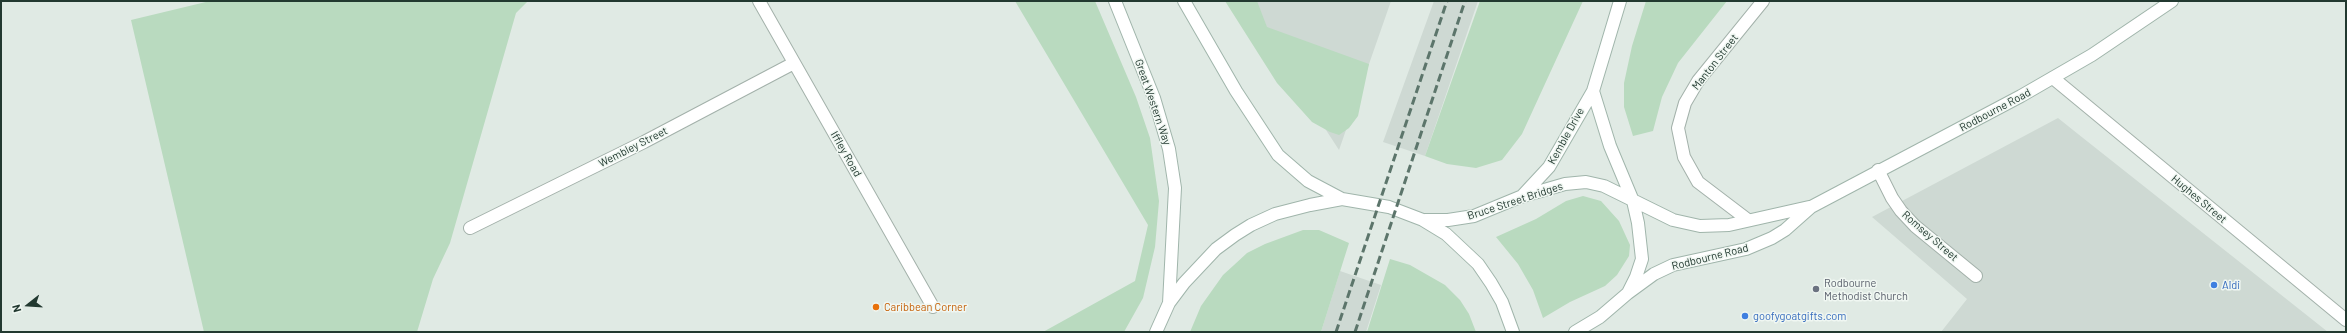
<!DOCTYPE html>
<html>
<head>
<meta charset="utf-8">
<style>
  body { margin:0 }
  #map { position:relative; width:2347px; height:333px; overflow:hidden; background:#e0eae4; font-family:Barlow,sans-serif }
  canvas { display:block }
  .frame { position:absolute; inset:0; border:2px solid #223930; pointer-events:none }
  .north { position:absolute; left:8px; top:285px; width:40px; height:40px; -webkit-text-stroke:3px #f0f7f2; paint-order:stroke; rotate:253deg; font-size:11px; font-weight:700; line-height:16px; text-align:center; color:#223930 }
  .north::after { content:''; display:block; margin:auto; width:14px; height:18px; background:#223930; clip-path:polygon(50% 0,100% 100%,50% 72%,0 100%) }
</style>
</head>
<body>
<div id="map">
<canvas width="2347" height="333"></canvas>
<div class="frame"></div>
<div class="north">N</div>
</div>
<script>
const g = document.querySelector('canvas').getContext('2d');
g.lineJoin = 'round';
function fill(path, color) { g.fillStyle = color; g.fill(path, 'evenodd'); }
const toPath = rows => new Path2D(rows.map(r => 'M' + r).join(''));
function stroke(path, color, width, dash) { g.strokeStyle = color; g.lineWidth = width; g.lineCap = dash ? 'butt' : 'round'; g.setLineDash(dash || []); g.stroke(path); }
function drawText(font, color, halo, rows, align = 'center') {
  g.font = font + ' Barlow,sans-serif'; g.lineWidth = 3; g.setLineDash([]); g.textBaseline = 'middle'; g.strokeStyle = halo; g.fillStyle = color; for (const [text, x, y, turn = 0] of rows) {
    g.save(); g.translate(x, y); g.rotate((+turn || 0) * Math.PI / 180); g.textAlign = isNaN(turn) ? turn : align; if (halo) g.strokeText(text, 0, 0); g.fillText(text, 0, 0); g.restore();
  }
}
const built = toPath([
  [1243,1,1391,1,1339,150,1276,53],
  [1434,1,1478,1,1425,156,1383,142],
  [2058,118,2078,134,2328,332,1941,332,1967,299,1872,217],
  [1340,271,1381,285,1366,332,1321,332]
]);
const green = toPath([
  [210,1,528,1,516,13,450,243,433,279,417,332,204,332,131,20],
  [1015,1,1095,1,1136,97,1150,138,1159,201,1155,247,1143,298,1124,332,1043,332,1135,281,1148,225],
  [1225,1,1257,1,1267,27,1369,64,1358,116,1349,128,1339,135,1330,132,1312,122,1277,83],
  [1480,1,1583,1,1522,134,1502,160,1476,168,1447,164,1425,156],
  [1646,1,1727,1,1678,63,1662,97,1653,131,1633,136,1624,107,1624,83,1632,46],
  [1583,196,1601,201,1619,221,1630,245,1629,256,1617,275,1605,286,1570,302,1543,318,1533,290,1518,264,1496,237,1536,219,1566,201],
  [1303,230,1319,230,1349,243,1321,332,1190,332,1201,306,1223,275,1234,265,1247,253,1265,244],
  [1390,259,1410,265,1445,285,1460,300,1469,314,1476,332,1367,332]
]);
const street = toPath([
  [759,1,933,307],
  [2053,78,2346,320],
  [1878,170,1892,198,1901,211,1915,226,1976,276],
  [1748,220,1698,182,1684,157,1678,128,1685,103,1698,81,1763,1],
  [470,228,644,142,794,63]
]);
const secondary = toPath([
  [1115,1,1154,98,1169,149,1175,188,1169,303],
  [1184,1,1236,91,1278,155,1308,181,1342,199],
  [1523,195,1549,167,1593,91,1620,1],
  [1425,220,1448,220,1474,216,1520,197,1565,184,1586,182,1604,186,1673,220,1700,226,1729,225,1809,207],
  [1628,293,1654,274,1673,265,1746,249,1772,238,1785,230,1811,207,2021,96,2092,55,2172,1],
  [1156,332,1169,303,1184,283,1216,249,1235,235,1251,225,1275,214,1310,205,1342,199,1389,207,1423,220,1446,234,1478,264,1491,283,1502,302,1513,332],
  [1575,332,1600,317,1628,293,1636,277,1642,259,1638,223,1633,201,1610,146,1593,91]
]);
const rail = toPath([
  [1336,332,1447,1],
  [1355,332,1465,1]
]);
const markers = [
  [2214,285,4,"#3f7fe0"],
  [1816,289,4,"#6b7280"],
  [876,307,4,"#e8710a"],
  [1745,316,4,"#3f7fe0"]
];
const streetNames = [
  ["Manton Street",1715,62,-52],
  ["Great Western Way",1153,102,71],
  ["Rodbourne Road",1995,110,-28],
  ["Kemble Drive",1566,136,-61],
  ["Wembley Street",633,147,-27],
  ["Iffley Road",846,154,60],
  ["Hughes Street",2199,199,40],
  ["Bruce Street Bridges",1515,201,-18],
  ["Romsey Street",1930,236,41],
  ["Rodbourne Road",1710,257,-14]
];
const worshipNames = [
  ["Rodbourne",1824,283],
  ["Methodist Church",1824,296]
];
const shopNames = [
  ["Aldi",2222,285],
  ["goofygoatgifts.com",1753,316]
];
const foodNames = [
  ["Caribbean Corner",884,307]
];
fill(built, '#ced9d3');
fill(green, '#b9dabf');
stroke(street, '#a3b1aa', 14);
stroke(secondary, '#a0b5ab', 14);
stroke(street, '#fff', 12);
stroke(secondary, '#fff', 12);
stroke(rail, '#5c756b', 3, [8, 4]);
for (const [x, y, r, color] of markers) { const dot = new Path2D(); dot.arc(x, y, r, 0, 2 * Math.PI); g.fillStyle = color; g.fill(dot); stroke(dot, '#f0f7f2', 1.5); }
drawText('11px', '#223930', '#f0f7f2', streetNames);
drawText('11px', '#5b616d', '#f0f7f2', worshipNames, 'left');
drawText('11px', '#366cbe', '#f0f7f2', shopNames, 'left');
drawText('11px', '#c56008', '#f0f7f2', foodNames, 'left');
</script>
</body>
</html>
